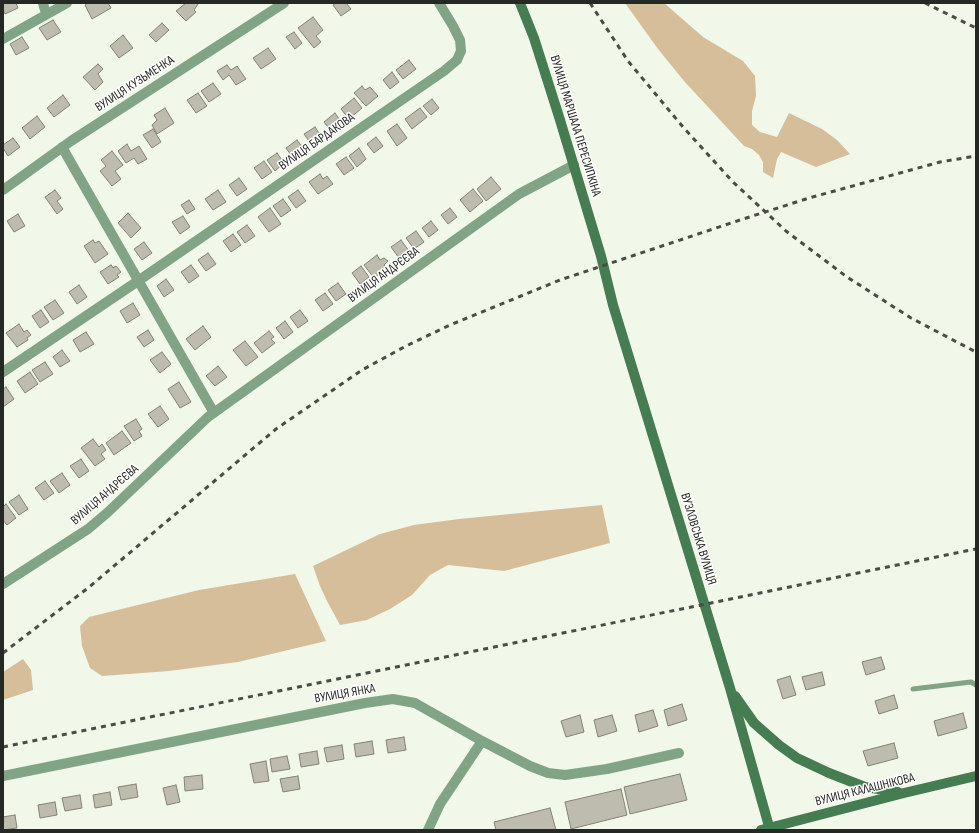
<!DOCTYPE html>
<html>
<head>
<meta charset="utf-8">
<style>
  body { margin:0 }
  #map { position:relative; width:979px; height:833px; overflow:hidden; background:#f1f7e9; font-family:"Sofia Sans Condensed",sans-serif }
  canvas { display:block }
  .frame { position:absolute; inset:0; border:4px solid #262923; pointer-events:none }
</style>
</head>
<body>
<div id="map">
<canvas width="979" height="833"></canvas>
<div class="frame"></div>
</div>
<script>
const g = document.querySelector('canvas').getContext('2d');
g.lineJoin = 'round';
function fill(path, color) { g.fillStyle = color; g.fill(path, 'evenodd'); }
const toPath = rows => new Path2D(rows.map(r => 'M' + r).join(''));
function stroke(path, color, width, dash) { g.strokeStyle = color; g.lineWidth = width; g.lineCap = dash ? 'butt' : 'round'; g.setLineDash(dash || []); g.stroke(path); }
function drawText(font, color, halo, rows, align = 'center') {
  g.font = font + ' "Sofia Sans Condensed",sans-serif'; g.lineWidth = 3; g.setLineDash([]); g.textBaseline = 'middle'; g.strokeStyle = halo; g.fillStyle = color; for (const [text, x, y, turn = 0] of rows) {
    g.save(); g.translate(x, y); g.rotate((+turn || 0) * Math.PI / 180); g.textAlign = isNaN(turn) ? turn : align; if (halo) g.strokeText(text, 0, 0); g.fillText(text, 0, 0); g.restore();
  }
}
const green = toPath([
  [625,3,664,3,703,37,743,61,755,76,756,96,752,111,752,125,760,132,777,137,789,113,822,129,837,140,850,154,816,167,781,152,777,159,773,178,763,172,763,162,759,155,752,149,744,146,684,81,658,49],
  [602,505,610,543,504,571,448,565,430,575,412,595,390,609,367,620,340,625,327,601,320,586,313,566,380,534,414,525,459,519],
  [295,574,326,641,238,662,169,671,102,676,90,668,82,646,80,626,89,617,199,590],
  [23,659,31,670,33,690,3,700,3,672]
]);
const building = toPath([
  [3,3,16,3,18,8,5,14,3,10,3,3],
  [88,3,108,3,111,8,92,19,85,5,88,3],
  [186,3,197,3,198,4,194,10,196,12,186,21,176,11,186,3],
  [336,3,346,3,351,9,341,16,333,5,336,3],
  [313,17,323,30,316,36,321,42,314,48,298,28,313,17],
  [53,20,61,32,47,40,39,28,53,20],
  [162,23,169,30,156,42,149,35,162,23],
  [294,32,302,43,295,49,286,37,294,32],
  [123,35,133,48,119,58,110,46,123,35],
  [22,37,29,48,16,55,10,44,22,37],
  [268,48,276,59,261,69,253,58,268,48],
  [409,60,416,69,403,79,396,70,409,60],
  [98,64,103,69,98,74,103,82,95,90,83,77,98,64],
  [227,65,231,70,237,66,246,79,236,85,229,75,223,80,217,71,227,65],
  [392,72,399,82,390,89,383,80,392,72],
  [213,83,221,94,209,102,201,91,213,83],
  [362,86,365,90,370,87,378,96,366,106,354,93,362,86],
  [198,93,207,106,196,113,187,100,198,93],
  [63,95,70,105,54,117,47,108,63,95],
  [354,98,362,108,349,119,341,109,354,98],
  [432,99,439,108,431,115,423,106,432,99],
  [165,108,174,123,157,134,152,125,157,120,154,115,165,108],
  [420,108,427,117,412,129,405,119,420,108],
  [335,113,342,123,331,131,324,122,335,113],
  [37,116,45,127,30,139,22,128,37,116],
  [397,124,407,138,397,146,387,131,397,124],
  [315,127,321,136,311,144,304,134,315,127],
  [153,129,161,142,152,148,143,135,153,129],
  [376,137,383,146,374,153,367,144,376,137],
  [13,138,20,147,8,156,3,148,3,145,13,138],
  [297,140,304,149,293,158,286,148,297,140],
  [127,144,131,151,139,146,147,159,138,164,134,158,126,163,118,151,127,144],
  [359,148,366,159,357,167,349,156,359,148],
  [112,151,123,165,115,171,121,179,112,186,100,171,106,166,101,160,112,151],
  [277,153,284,163,275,171,267,160,277,153],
  [346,157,354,168,344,175,336,164,346,157],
  [264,161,272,172,262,179,254,168,264,161],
  [320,174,323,179,327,176,333,184,318,194,309,182,320,174],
  [491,177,501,189,486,201,477,189,491,177],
  [239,178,247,189,237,196,229,185,239,178],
  [473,189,483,201,470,212,460,200,473,189],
  [55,190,61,198,57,201,63,209,57,214,45,197,55,190],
  [218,190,226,202,213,210,205,199,218,190],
  [298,190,306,201,296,208,288,197,298,190],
  [283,199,291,210,281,217,273,206,283,199],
  [189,200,195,209,187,214,181,205,189,200],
  [270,208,281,224,269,232,258,217,270,208],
  [450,208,457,217,448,224,441,215,450,208],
  [128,213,141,228,131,238,118,223,128,213],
  [18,214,25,226,14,232,7,221,18,214],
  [183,216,190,227,180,234,172,222,183,216],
  [431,221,438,230,429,237,422,228,431,221],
  [247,225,255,236,245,243,237,232,247,225],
  [416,231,424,242,414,249,406,238,416,231],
  [233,234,241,245,231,252,223,241,233,234],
  [93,240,95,243,99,241,108,254,95,263,84,246,93,240],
  [401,240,409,251,399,258,391,247,401,240],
  [144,242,152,253,142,260,134,249,144,242],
  [208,253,216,264,206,271,198,260,208,253],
  [377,255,380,260,384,258,388,261,384,265,387,268,374,278,364,265,377,255],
  [111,265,113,268,116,266,121,272,117,275,119,277,108,284,100,272,111,265],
  [191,265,199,276,189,283,181,272,191,265],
  [361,266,369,277,360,284,352,273,361,266],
  [166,279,174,290,164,297,157,286,166,279],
  [338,283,346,294,336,301,328,290,338,283],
  [79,285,87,297,77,304,69,292,79,285],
  [325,293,333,304,323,311,315,300,325,293],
  [55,300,64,313,53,320,44,307,55,300],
  [133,303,140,315,127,323,120,311,133,303],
  [41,310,49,322,40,328,32,316,41,310],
  [300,310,308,321,298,328,290,317,300,310],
  [285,321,293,332,284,339,276,328,285,321],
  [19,324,24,332,27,330,31,335,27,338,28,340,17,347,6,333,19,324],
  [203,326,211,337,195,350,186,339,203,326],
  [148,330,154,340,144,347,137,337,148,330],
  [269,331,274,337,271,339,275,343,262,353,254,343,269,331],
  [86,332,94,344,80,352,73,340,86,332],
  [245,341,258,357,246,366,233,350,245,341],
  [62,350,70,361,60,367,53,357,62,350],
  [162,352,171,364,160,373,150,360,162,352],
  [45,362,53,374,40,382,32,370,45,362],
  [218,366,227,377,215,386,206,376,218,366],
  [30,372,38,384,25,393,17,381,30,372],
  [179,382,191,402,180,408,168,389,179,382],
  [6,387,14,399,3,407,3,389,6,387],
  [160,406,169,419,158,427,148,414,160,406],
  [136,419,142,429,139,431,142,436,134,441,124,426,136,419],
  [122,431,131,443,114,455,106,443,122,431],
  [93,439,99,447,102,444,106,450,101,454,105,459,95,466,81,448,93,439],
  [81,459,89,471,79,478,70,466,81,459],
  [62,473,70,485,59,493,50,481,62,473],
  [45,481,54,493,44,500,35,488,45,481],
  [19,495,28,509,19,515,9,502,19,495],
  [6,504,16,518,7,525,3,520,3,507,6,504],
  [881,657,885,669,866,675,862,662,881,657],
  [822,672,825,685,806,690,802,677,822,672],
  [790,676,796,695,783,699,777,680,790,676],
  [894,695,898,708,879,714,875,701,894,695],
  [682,704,687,720,668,726,664,710,682,704],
  [653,710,658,726,639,732,635,715,653,710],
  [963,713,967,728,938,736,934,721,963,713],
  [580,715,584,732,566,737,561,721,580,715],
  [612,715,617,731,598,737,594,720,612,715],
  [404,737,406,750,388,753,386,740,404,737],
  [372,741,374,754,356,757,354,744,372,741],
  [894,743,898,758,868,766,863,751,894,743],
  [342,745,344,759,327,762,324,748,342,745],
  [317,751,319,764,301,767,299,754,317,751],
  [287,756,290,769,272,772,270,759,287,756],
  [266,761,269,781,254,783,250,764,266,761],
  [680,774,687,800,630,814,624,787,680,774],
  [202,775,203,789,185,791,184,777,202,775],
  [298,776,300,789,283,792,280,779,298,776],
  [136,784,138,797,121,800,118,787,136,784],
  [176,785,180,802,167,805,163,788,176,785],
  [621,789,627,815,571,829,565,802,621,789],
  [110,792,112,805,95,808,93,795,110,792],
  [80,795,82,808,65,811,62,798,80,795],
  [55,802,57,815,40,818,38,805,55,802],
  [550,808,556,830,496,830,494,822,550,808],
  [15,815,17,828,3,830,3,817,15,815]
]);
const lane = toPath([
  [913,689,971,682,976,685]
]);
const street = toPath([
  [43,3,46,14],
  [3,39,67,3],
  [62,147,214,413],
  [3,190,71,141,284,3],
  [3,372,138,281,444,71,457,60,461,51,460,40,453,26,439,3],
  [3,584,88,529,107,513,208,417,519,194,574,165],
  [3,776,365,703,393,699,415,703,482,741,530,766,548,773,565,775,607,769,679,753],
  [428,830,440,804,482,741]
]);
const secondary = toPath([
  [520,3,534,38,560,120,601,256,613,305,730,688,770,830],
  [735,696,754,723,779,745,797,758,829,773,865,787,898,792],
  [761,830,904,793,976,776]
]);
const rail = toPath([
  [590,3,628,61,683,127,733,182,786,231,847,277,911,318,976,352],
  [925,3,976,28],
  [3,653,88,588,276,429,362,370,406,346,450,325,560,280,740,220,809,198,940,162,976,156],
  [3,747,976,549]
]);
const streetNames = [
  ["ВУЛИЦЯ КУЗЬМЕНКА",135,84,-33],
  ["ВУЛИЦЯ МАРШАЛА ПЕРЕСИПКІНА",575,126,73],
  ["ВУЛИЦЯ БАРДАКОВА",317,142,-35],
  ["ВУЛИЦЯ АНДРЄЄВА",384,275,-36],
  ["ВУЛИЦЯ АНДРЄЄВА",105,495,-41],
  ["ВУЗЛОВСЬКА ВУЛИЦЯ",698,539,73],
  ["ВУЛИЦЯ ЯНКА",345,694,-10],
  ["ВУЛИЦЯ КАЛАШНІКОВА",865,790,-14]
];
fill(green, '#d5be99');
fill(building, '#bdbcae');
stroke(building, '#838275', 1);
stroke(lane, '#80a485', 5);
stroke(street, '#80a485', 10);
stroke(secondary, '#457c51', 10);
stroke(rail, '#494d45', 3, [5, 5]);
drawText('13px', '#262923', '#fff', streetNames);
</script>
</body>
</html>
